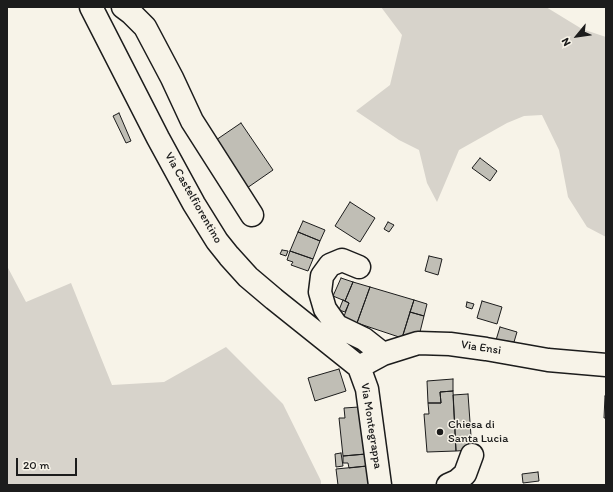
<!DOCTYPE html>
<html>
<head>
<meta charset="utf-8">
<style>
  body { margin:0 }
  #map { position:relative; width:613px; height:492px; overflow:hidden; background:#f7f3e8; font-family:Itim,sans-serif }
  canvas { display:block }
  .frame { position:absolute; inset:0; border:8px solid #1c1c1c; pointer-events:none }
  .north { position:absolute; left:557px; top:16px; width:40px; height:40px; -webkit-text-stroke:3px #f7f3e8; paint-order:stroke; rotate:241deg; font-size:11px; font-weight:700; line-height:16px; text-align:center; color:#1c1c1c }
  .north::after { content:''; display:block; margin:auto; width:14px; height:18px; background:#1c1c1c; clip-path:polygon(50% 0,100% 100%,50% 72%,0 100%) }
  .scale { position:absolute; left:16px; top:458px; width:61px; height:18px; box-sizing:border-box; border:2px solid #1c1c1c; border-top:0; padding-left:5px; font-size:12px; line-height:14px; white-space:nowrap; color:#1c1c1c; -webkit-text-stroke:3px #f7f3e8; paint-order:stroke }
</style>
</head>
<body>
<div id="map">
<canvas width="613" height="492"></canvas>
<div class="frame"></div>
<div class="north">N</div>
<div class="scale">20 m</div>
</div>
<script>
const g = document.querySelector('canvas').getContext('2d');
g.lineJoin = 'round';
function fill(path, color) { g.fillStyle = color; g.fill(path, 'evenodd'); }
const toPath = rows => new Path2D(rows.map(r => 'M' + r).join(''));
function stroke(path, color, width, dash) { g.strokeStyle = color; g.lineWidth = width; g.lineCap = dash ? 'butt' : 'round'; g.setLineDash(dash || []); g.stroke(path); }
function drawText(font, color, halo, rows, align = 'center') {
  g.font = font + ' Itim,sans-serif'; g.lineWidth = 3; g.setLineDash([]); g.textBaseline = 'middle'; g.strokeStyle = halo; g.fillStyle = color; for (const [text, x, y, turn = 0] of rows) {
    g.save(); g.translate(x, y); g.rotate((+turn || 0) * Math.PI / 180); g.textAlign = isNaN(turn) ? turn : align; if (halo) g.strokeText(text, 0, 0); g.fillText(text, 0, 0); g.restore();
  }
}
const green = toPath([
  [381,7,546,7,582,29,606,37,606,237,587,227,568,197,559,150,542,115,524,116,507,123,459,150,437,202,427,183,419,150,399,140,356,111,390,85,402,35],
  [7,266,26,302,71,283,112,385,164,382,226,347,283,404,321,481,321,485,7,485]
]);
const building = toPath([
  [119,113,131,141,126,143,113,116,119,113],
  [241,123,273,170,247,188,216,140,241,123],
  [480,158,497,171,490,181,472,168,480,158],
  [350,202,375,218,360,242,335,226,350,202],
  [303,221,325,230,320,241,298,232,303,221],
  [388,222,394,225,389,232,384,229,388,222],
  [298,232,320,241,313,259,290,251,298,232],
  [282,250,288,251,286,256,280,254,282,250],
  [290,251,313,259,308,271,291,265,293,262,287,260,290,251],
  [429,256,442,259,438,275,425,271,429,256],
  [341,278,353,282,345,301,333,296,341,278],
  [353,282,370,287,357,323,343,319,349,303,345,301,353,282],
  [370,287,414,300,402,338,357,323,370,287],
  [343,300,349,303,345,312,339,310,343,300],
  [414,300,427,304,424,316,410,312,414,300],
  [482,301,502,307,497,324,477,318,482,301],
  [467,302,474,304,472,309,466,307,467,302],
  [410,312,424,316,419,336,402,338,410,312],
  [500,327,517,332,514,342,496,340,500,327],
  [339,369,346,391,315,401,308,378,339,369],
  [453,379,453,391,440,392,441,403,428,403,427,381,453,379],
  [453,391,456,451,427,452,424,414,429,414,428,403,441,403,440,392,453,391],
  [468,394,472,450,456,451,453,395,468,394],
  [605,396,606,396,606,418,604,418,605,396],
  [359,407,360,422,363,421,366,454,343,456,339,418,345,418,344,408,359,407],
  [341,453,343,466,336,467,335,454,341,453],
  [366,454,367,466,349,468,348,463,343,463,343,456,366,454],
  [367,466,369,485,338,485,336,469,367,466],
  [538,472,539,481,523,483,522,474,538,472]
]);
const minor = toPath([
  [91,7,158,138,194,204,217,241,229,256,248,277,274,299,359,367],
  [123,7,131,13,145,27,172,78,192,121,252,215],
  [359,267,342,260,330,265,322,276,320,292,325,309,337,326,364,339,383,354],
  [359,367,383,354,418,343,450,344,486,349,548,360,606,365],
  [359,367,367,389,380,485],
  [448,485,457,481,465,474,472,455]
]);
const markers = [
  [440,432,4,"#1c1c1c"]
];
const streetNames = [
  ["Via Castelfiorentino",193,198,60],
  ["Via Ensi",481,348,9],
  ["Via Montegrappa",371,426,81]
];
const poiNames = [
  ["Chiesa di",448,425],
  ["Santa Lucia",448,439]
];
fill(green, '#d7d3cb');
fill(building, '#c0beb5');
stroke(building, '#1c1c1c', 1);
stroke(minor, '#1c1c1c', 25);
stroke(minor, '#f7f3e8', 22);
for (const [x, y, r, color] of markers) { const dot = new Path2D(); dot.arc(x, y, r, 0, 2 * Math.PI); g.fillStyle = color; g.fill(dot); stroke(dot, '#f7f3e8', 1.5); }
drawText('12px', '#1c1c1c', '#f7f3e8', streetNames);
drawText('12px', '#1c1c1c', '#f7f3e8', poiNames, 'left');
</script>
</body>
</html>
